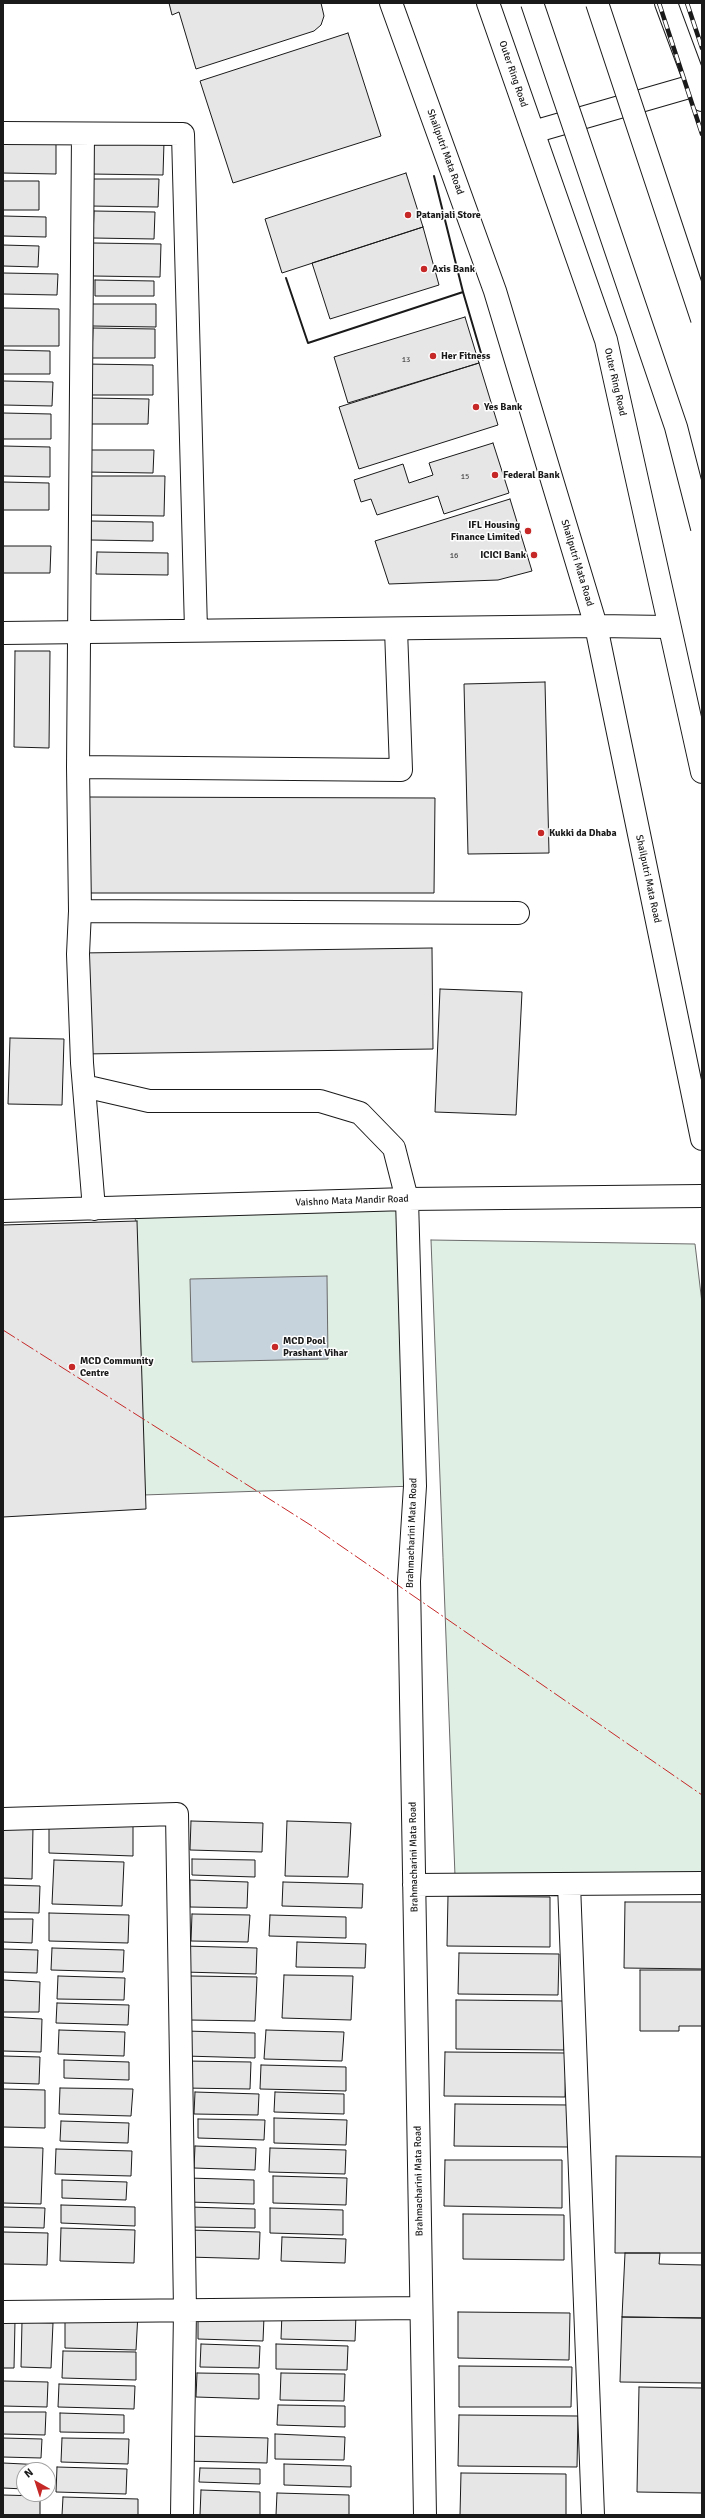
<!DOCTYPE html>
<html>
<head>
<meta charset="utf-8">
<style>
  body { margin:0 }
  #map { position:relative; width:705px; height:2518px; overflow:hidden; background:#fff; font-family:Signika,sans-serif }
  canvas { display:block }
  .frame { position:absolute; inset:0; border:4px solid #1a1a1a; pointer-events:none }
  .north { position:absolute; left:16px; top:2462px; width:40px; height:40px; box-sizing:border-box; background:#fff; border:1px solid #a3a3a3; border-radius:50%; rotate:321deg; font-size:11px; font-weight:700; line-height:16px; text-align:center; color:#1a1a1a }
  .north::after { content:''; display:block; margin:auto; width:14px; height:18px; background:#c62828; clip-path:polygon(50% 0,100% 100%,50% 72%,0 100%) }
</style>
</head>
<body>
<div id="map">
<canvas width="705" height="2518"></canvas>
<div class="frame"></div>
<div class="north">N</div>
</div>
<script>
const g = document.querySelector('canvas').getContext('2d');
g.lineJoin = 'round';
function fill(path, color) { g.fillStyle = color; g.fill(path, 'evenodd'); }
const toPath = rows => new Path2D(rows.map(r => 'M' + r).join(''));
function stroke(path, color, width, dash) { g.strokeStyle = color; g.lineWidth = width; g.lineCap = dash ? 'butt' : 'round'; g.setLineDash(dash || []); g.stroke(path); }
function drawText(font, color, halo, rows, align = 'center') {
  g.font = font + ' Signika,sans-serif'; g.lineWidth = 3; g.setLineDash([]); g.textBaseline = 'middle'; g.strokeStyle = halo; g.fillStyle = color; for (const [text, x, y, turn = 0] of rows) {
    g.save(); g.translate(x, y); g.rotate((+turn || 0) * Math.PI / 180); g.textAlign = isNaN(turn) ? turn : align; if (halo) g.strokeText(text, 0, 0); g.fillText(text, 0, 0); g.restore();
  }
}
const green = toPath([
  [407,1199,415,1486,143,1495,135,1208,407,1199],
  [431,1240,695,1244,702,1303,702,1874,455,1876,431,1240]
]);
const water = toPath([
  [327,1276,328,1359,192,1362,190,1279,327,1276]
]);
const building = toPath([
  [169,3,321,3,324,16,321,25,314,31,196,69,179,12,172,15,169,3],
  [348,33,381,136,233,183,200,81,348,33],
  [90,141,164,142,163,175,90,174,90,141],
  [3,144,56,144,56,174,3,173,3,144],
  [406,173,423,227,282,273,265,219,406,173],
  [90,179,159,179,158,207,89,206,90,179],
  [3,181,39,181,39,210,3,210,3,181],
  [94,211,155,212,154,239,93,238,94,211],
  [3,216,46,217,46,237,3,236,3,216],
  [423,227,439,285,330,319,312,263,423,227],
  [93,243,161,244,160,277,93,276,93,243],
  [3,245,39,246,38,267,3,266,3,245],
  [3,273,58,274,57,295,3,294,3,273],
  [95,280,154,281,154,296,95,296,95,280],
  [92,304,156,304,156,327,92,326,92,304],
  [3,308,59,309,59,346,3,346,3,308],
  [465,317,479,363,348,403,334,357,465,317],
  [93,328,155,329,155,358,92,358,93,328],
  [3,350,50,351,50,374,3,374,3,350],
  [479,363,498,425,359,469,339,407,479,363],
  [85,364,153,365,153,395,85,395,85,364],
  [3,381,53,382,52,406,3,405,3,381],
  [88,398,149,399,148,424,88,424,88,398],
  [3,413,51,414,51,439,3,439,3,413],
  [493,443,509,493,444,514,438,496,377,515,371,499,361,502,354,480,403,464,409,483,433,475,429,463,493,443],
  [3,446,50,447,50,477,3,476,3,446],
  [88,450,154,450,153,473,88,472,88,450],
  [88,476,165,476,164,516,87,515,88,476],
  [3,482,49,483,49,510,3,510,3,482],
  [510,499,532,571,498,580,389,584,375,541,510,499],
  [91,521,153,522,153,541,91,540,91,521],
  [3,546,51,546,50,573,3,573,3,546],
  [97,552,168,553,168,575,96,574,97,552],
  [15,651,50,651,49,748,14,747,15,651],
  [545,682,549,853,468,854,464,684,545,682],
  [84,797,435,798,434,893,83,893,84,797],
  [432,948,433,1049,82,1054,81,953,432,948],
  [440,989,522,992,516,1115,435,1112,440,989],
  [10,1038,64,1039,62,1105,8,1104,10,1038],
  [137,1221,146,1509,3,1517,3,1225,137,1221],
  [191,1821,263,1823,262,1852,190,1850,191,1821],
  [287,1821,351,1823,348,1877,285,1876,287,1821],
  [49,1822,133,1825,133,1856,49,1853,49,1822],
  [3,1826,33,1827,32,1879,3,1878,3,1826],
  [192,1859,255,1860,255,1877,192,1875,192,1859],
  [54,1860,124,1862,122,1906,52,1904,54,1860],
  [190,1880,248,1882,247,1908,190,1907,190,1880],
  [283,1882,363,1884,362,1908,282,1906,283,1882],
  [3,1885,40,1886,39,1913,3,1912,3,1885],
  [448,1896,550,1897,550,1947,447,1946,448,1896],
  [625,1902,702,1902,702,1969,624,1968,625,1902],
  [49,1913,129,1915,128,1943,49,1941,49,1913],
  [192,1914,250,1915,248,1942,191,1941,192,1914],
  [270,1915,346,1917,346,1938,269,1936,270,1915],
  [3,1919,33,1919,32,1943,3,1942,3,1919],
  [297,1942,366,1944,365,1968,296,1967,297,1942],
  [184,1946,257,1948,256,1974,184,1972,184,1946],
  [52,1948,124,1950,123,1972,51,1970,52,1948],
  [3,1949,38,1950,37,1973,3,1972,3,1949],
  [459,1953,559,1954,558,1995,458,1994,459,1953],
  [640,1970,702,1970,702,2026,679,2026,679,2031,640,2031,640,1970],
  [284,1975,353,1976,351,2020,282,2018,284,1975],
  [58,1976,125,1978,124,2000,57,1999,58,1976],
  [190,1976,257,1977,255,2021,189,2020,190,1976],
  [3,1980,40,1982,39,2012,3,2012,3,1980],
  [456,2000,564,2001,564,2050,456,2049,456,2000],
  [57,2003,129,2005,128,2025,56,2023,57,2003],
  [3,2017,42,2019,41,2052,3,2051,3,2017],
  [59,2030,125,2032,124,2056,58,2054,59,2030],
  [266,2030,344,2032,342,2061,264,2059,266,2030],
  [186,2031,255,2033,255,2058,185,2056,186,2031],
  [445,2052,566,2053,565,2097,444,2096,445,2052],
  [3,2056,40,2057,39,2084,3,2083,3,2056],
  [64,2060,129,2062,129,2080,64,2078,64,2060],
  [186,2061,251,2062,250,2089,184,2088,186,2061],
  [261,2065,346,2067,346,2091,260,2089,261,2065],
  [60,2088,133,2089,131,2116,59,2114,60,2088],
  [3,2089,45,2090,45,2128,3,2127,3,2089],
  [195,2092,259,2094,258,2115,194,2114,195,2092],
  [275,2092,344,2094,344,2114,274,2112,275,2092],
  [455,2104,570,2105,569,2147,454,2146,455,2104],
  [274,2118,347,2120,346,2145,274,2143,274,2118],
  [198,2119,265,2120,264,2140,198,2138,198,2119],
  [61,2121,129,2123,128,2143,60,2141,61,2121],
  [195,2146,256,2148,255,2170,194,2168,195,2146],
  [3,2147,43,2148,41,2204,3,2203,3,2147],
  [270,2148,346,2150,345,2174,269,2172,270,2148],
  [56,2149,132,2151,131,2176,55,2174,56,2149],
  [616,2156,702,2157,702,2253,615,2253,616,2156],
  [445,2160,562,2160,562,2208,444,2206,445,2160],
  [273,2176,347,2178,346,2205,273,2203,273,2176],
  [189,2178,254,2180,254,2204,189,2202,189,2178],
  [62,2180,127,2182,126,2200,62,2198,62,2180],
  [61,2205,135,2207,135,2226,61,2223,61,2205],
  [3,2207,45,2208,44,2228,3,2227,3,2207],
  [190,2207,255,2209,255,2228,190,2227,190,2207],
  [270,2208,343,2210,343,2235,270,2233,270,2208],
  [463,2214,564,2215,564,2260,463,2259,463,2214],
  [61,2228,135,2230,134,2263,60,2261,61,2228],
  [189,2230,260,2232,259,2259,188,2257,189,2230],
  [3,2232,48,2233,47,2265,3,2264,3,2232],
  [282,2237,346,2239,345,2263,281,2261,282,2237],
  [625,2253,660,2253,659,2264,702,2265,702,2318,622,2317,625,2253],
  [65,2312,138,2313,136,2350,65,2348,65,2312],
  [458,2312,570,2313,569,2360,458,2358,458,2312],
  [282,2313,356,2315,355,2341,281,2339,282,2313],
  [198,2316,264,2317,263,2341,198,2339,198,2316],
  [622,2317,702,2318,702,2383,620,2382,622,2317],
  [3,2320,15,2321,14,2368,3,2368,3,2320],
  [22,2322,53,2323,51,2368,21,2367,22,2322],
  [201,2344,260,2346,259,2368,200,2367,201,2344],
  [276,2344,348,2346,347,2370,276,2369,276,2344],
  [63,2351,136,2352,136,2380,62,2378,63,2351],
  [459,2366,572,2367,571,2407,459,2407,459,2366],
  [197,2373,259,2374,259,2399,196,2397,197,2373],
  [281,2373,345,2374,344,2401,280,2400,281,2373],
  [3,2381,48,2382,47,2407,3,2406,3,2381],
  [59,2384,135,2386,134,2409,58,2407,59,2384],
  [639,2387,702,2388,702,2493,637,2492,639,2387],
  [278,2405,345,2406,345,2427,277,2425,278,2405],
  [3,2412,46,2412,45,2435,3,2434,3,2412],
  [60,2413,124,2415,124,2433,60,2432,60,2413],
  [459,2415,578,2416,577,2467,458,2466,459,2415],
  [275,2434,345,2437,344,2460,275,2459,275,2434],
  [186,2436,268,2438,267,2463,185,2461,186,2436],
  [3,2438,42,2439,41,2458,3,2457,3,2438],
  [62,2438,129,2439,128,2464,61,2462,62,2438],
  [3,2463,44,2465,44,2470,24,2470,24,2489,3,2488,3,2463],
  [284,2464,351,2466,351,2487,284,2485,284,2464],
  [57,2467,127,2469,126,2494,56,2492,57,2467],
  [200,2468,260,2469,260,2484,199,2482,200,2468],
  [461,2473,566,2474,566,2515,460,2515,461,2473],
  [201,2490,260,2492,260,2515,200,2515,201,2490],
  [277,2493,349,2495,349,2515,276,2515,277,2493],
  [3,2495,40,2496,40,2515,3,2515,3,2495],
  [63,2497,138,2499,138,2515,62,2515,63,2497]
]);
const minor = toPath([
  [391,3,495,291,596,626,702,1139],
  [3,133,183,134,196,630],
  [83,134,78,767,80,911,78,954,82,1063,94,1209],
  [3,633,596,626,669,627],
  [78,767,401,770,396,629],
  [80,911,518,913],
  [84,1086,149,1101,320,1101,360,1113,394,1148,407,1199,415,1486,409,1581,425,2515],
  [3,1211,407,1199,702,1196],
  [3,1819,177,1814,185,2310,182,2515],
  [569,1884,593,2515],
  [414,1885,702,1883],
  [3,2312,421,2308]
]);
const major = toPath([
  [488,3,606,340,702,772],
  [666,3,702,100],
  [533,132,696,85]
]);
const rail = toPath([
  [659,3,702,134],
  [687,3,702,48]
]);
const highwayBridge = toPath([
  [532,3,676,427,702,528],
  [597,3,702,319]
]);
const wall = toPath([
  [286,278,308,343,463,292,434,176],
  [463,292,483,360]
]);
const power = toPath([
  [3,1330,312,1526,702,1795]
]);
const markers = [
  [408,215,4,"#c62828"],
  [424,269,4,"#c62828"],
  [433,356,4,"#c62828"],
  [476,407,4,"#c62828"],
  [495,475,4,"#c62828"],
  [528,531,4,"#c62828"],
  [534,555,4,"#c62828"],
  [541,833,4,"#c62828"],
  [275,1347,4,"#c62828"],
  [72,1367,4,"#c62828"]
];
const numberNames = [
  ["13",406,360],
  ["15",465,477],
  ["16",454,556]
];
const streetNames = [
  ["Outer Ring Road",513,74,71],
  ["Shailputri Mata Road",445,152,70],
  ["Outer Ring Road",615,382,77],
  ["Shailputri Mata Road",577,563,73],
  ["Shailputri Mata Road",648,879,78],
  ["Vaishno Mata Mandir Road",352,1201,-2],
  ["Brahmacharini Mata Road",412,1533,-88],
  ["Brahmacharini Mata Road",414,1857,-91],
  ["Brahmacharini Mata Road",419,2181,-91]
];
const poiNames = [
  ["Patanjali Store",416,215],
  ["Axis Bank",432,269],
  ["Her Fitness",441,356],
  ["Yes Bank",484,407],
  ["Federal Bank",503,475],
  ["IFL Housing",520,525,"right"],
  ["Finance Limited",520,537,"right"],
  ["ICICI Bank",526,555,"right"],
  ["Kukki da Dhaba",549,833],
  ["MCD Pool",283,1341],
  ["Prashant Vihar",283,1353],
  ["MCD Community",80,1361],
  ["Centre",80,1373]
];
fill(green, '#e0efe3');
stroke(green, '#6a6a6a', 1);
fill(water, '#c6d2dc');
stroke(water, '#6a6a6a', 1);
fill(building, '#e6e6e6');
stroke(building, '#1a1a1a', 1);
stroke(minor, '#1a1a1a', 24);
stroke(major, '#1a1a1a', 24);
stroke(minor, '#fff', 22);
stroke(major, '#fff', 22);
stroke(rail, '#1a1a1a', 4.5);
stroke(rail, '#fff', 3, [9]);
stroke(highwayBridge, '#1a1a1a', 24, []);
stroke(highwayBridge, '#fff', 22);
stroke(wall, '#1a1a1a', 2);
stroke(power, '#c62828', 1, [14, 3, 2, 3]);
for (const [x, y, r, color] of markers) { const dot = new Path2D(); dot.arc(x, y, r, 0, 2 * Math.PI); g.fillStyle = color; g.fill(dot); stroke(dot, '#fff', 1.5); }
drawText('8px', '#4d4d4d', null, numberNames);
drawText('10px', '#1a1a1a', '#fff', streetNames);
drawText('bold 10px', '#1a1a1a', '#fff', poiNames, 'left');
</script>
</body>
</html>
